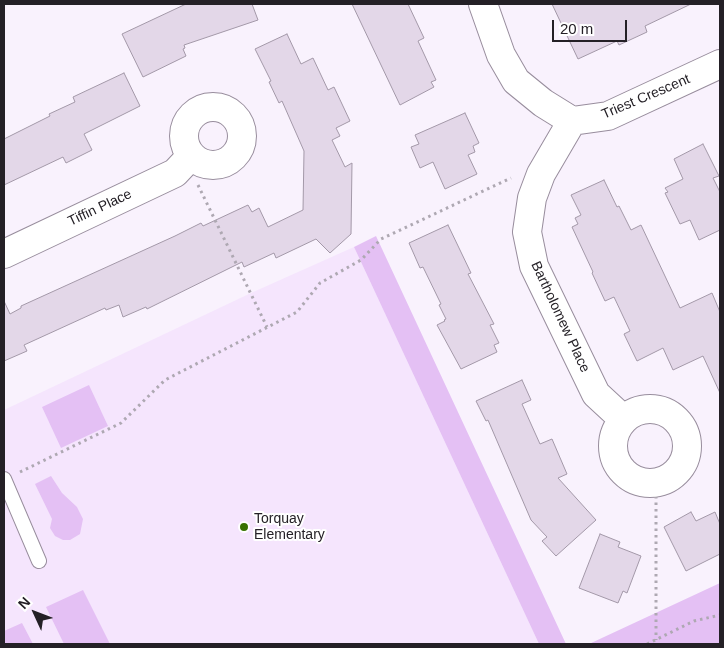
<!DOCTYPE html>
<html>
<head>
<meta charset="utf-8">
<style>
  body { margin:0 }
  #map { position:relative; width:724px; height:648px; overflow:hidden; background:#f9f2fd; font-family:Helvetica,sans-serif }
  canvas { display:block }
  .frame { position:absolute; inset:0; border:5px solid #242026; pointer-events:none }
  .north { position:absolute; left:10px; top:588px; width:50px; height:50px; -webkit-text-stroke:4px #fff; paint-order:stroke; rotate:313deg; font-size:14px; font-weight:700; line-height:20px; text-align:center; color:#242026 }
  .north::after { content:''; display:block; margin:auto; width:18px; height:22px; background:#242026; clip-path:polygon(50% 0,100% 100%,50% 72%,0 100%) }
  .scale { position:absolute; left:552px; top:20px; width:75px; height:22px; box-sizing:border-box; border:2px solid #242026; border-top:0; padding-left:6px; font-size:15px; line-height:18px; white-space:nowrap; color:#242026; -webkit-text-stroke:4px #fff; paint-order:stroke }
</style>
</head>
<body>
<div id="map">
<canvas width="724" height="648"></canvas>
<div class="frame"></div>
<div class="north">N</div>
<div class="scale">20 m</div>
</div>
<script>
const g = document.querySelector('canvas').getContext('2d');
g.lineJoin = 'round';
function fill(path, color) { g.fillStyle = color; g.fill(path, 'evenodd'); }
const toPath = rows => new Path2D(rows.map(r => 'M' + r).join(''));
function stroke(path, color, width, dash) { g.strokeStyle = color; g.lineWidth = width; g.lineCap = dash ? 'butt' : 'round'; g.setLineDash(dash || []); g.stroke(path); }
function drawText(font, color, halo, rows, align = 'center') {
  g.font = font + ' Helvetica,sans-serif'; g.lineWidth = 4; g.setLineDash([]); g.textBaseline = 'middle'; g.strokeStyle = halo; g.fillStyle = color; for (const [text, x, y, turn = 0] of rows) {
    g.save(); g.translate(x, y); g.rotate((+turn || 0) * Math.PI / 180); g.textAlign = isNaN(turn) ? turn : align; if (halo) g.strokeText(text, 0, 0); g.fillText(text, 0, 0); g.restore();
  }
}
const built = toPath([
  [354,247,539,644,4,644,4,410,251,293]
]);
const green = toPath([
  [376,236,566,644,539,644,354,247],
  [89,385,108,426,61,448,42,407],
  [51,476,62,493,77,507,83,519,80,534,70,540,63,540,55,536,50,528,52,519,35,484],
  [720,583,720,644,589,644],
  [83,590,110,644,64,644,46,607],
  [22,623,33,644,4,644,4,631]
]);
const building = toPath([
  [186,4,252,4,258,20,184,45,185,48,183,49,186,56,143,77,122,34,186,4],
  [352,4,408,4,424,38,418,41,436,80,431,82,434,87,400,105,352,4],
  [552,4,691,4,645,26,647,32,619,45,617,41,578,59,552,4],
  [287,34,301,64,313,58,328,90,334,87,350,121,336,128,340,136,332,140,345,167,352,163,351,234,330,253,316,239,276,258,274,253,244,267,242,262,147,309,146,307,123,317,119,305,106,310,105,308,24,345,27,351,4,361,4,301,10,314,21,308,21,306,175,236,201,223,203,226,248,205,252,212,259,208,268,227,303,210,304,151,282,101,279,103,269,82,271,81,255,49,287,34],
  [124,73,140,106,84,134,92,150,66,163,63,157,4,185,4,139,50,116,49,114,75,102,73,97,124,73],
  [465,113,479,143,473,146,475,152,468,155,477,174,445,189,433,162,420,168,411,147,419,144,415,135,465,113],
  [703,144,719,176,713,178,720,192,720,230,699,240,690,220,680,224,665,193,668,192,665,188,683,179,674,159,703,144],
  [604,180,617,207,619,206,631,230,641,225,680,308,712,293,720,312,720,393,703,356,673,370,663,348,637,361,624,334,630,331,614,297,605,301,592,273,593,272,572,227,578,224,575,218,581,215,571,195,604,180],
  [448,225,471,273,468,274,494,324,490,325,499,343,494,345,497,352,461,369,437,325,445,321,444,320,446,319,439,305,441,304,423,267,420,268,409,243,448,225],
  [522,380,531,400,522,404,540,444,552,439,567,474,558,478,596,520,556,556,542,541,547,537,531,520,488,420,486,421,476,401,522,380],
  [691,512,696,521,715,512,720,524,720,554,686,571,664,527,691,512],
  [600,534,620,542,618,547,641,556,627,593,623,591,618,603,579,588,600,534]
]);
const path = toPath([
  [198,185,267,327],
  [20,472,121,423,165,380,297,312,320,283,361,260,381,239,511,178],
  [656,483,656,640],
  [647,644,694,621,720,615]
]);
const lane = toPath([
  [4,479,39,561]
]);
const street = toPath([
  [483,4,501,55,516,81,543,103,572,121,608,116,720,64],
  '184 136a29 29 0 1 1 58 0a29 29 0 1 1-58 0Z',
  [572,121,541,174,532,198,527,232,534,266,596,394,623,419],
  [4,254,175,173,191,156],
  '613 446a37 37 0 1 1 74 0a37 37 0 1 1-74 0Z'
]);
const markers = [
  [244,527,5,"#387201"]
];
const streetNames = [
  ["Triest Crescent",646,97,-23],
  ["Tiffin Place",100,208,-25],
  ["Bartholomew Place",560,317,65]
];
const poiNames = [
  ["Torquay",254,519],
  ["Elementary",254,535]
];
fill(built, '#f5e5fd');
fill(green, '#e4c0f4');
fill(building, '#e3d7e8');
stroke(building, '#a398a8', 1);
stroke(lane, '#988d9d', 16);
stroke(street, '#988d9d', 30);
stroke(path, '#aea8b2', 3, [2.5, 4]);
stroke(lane, '#fff', 14);
stroke(street, '#fff', 28);
for (const [x, y, r, color] of markers) { const dot = new Path2D(); dot.arc(x, y, r, 0, 2 * Math.PI); g.fillStyle = color; g.fill(dot); stroke(dot, '#fff', 2); }
drawText('14px', '#242026', '#fff', streetNames);
drawText('14px', '#242026', '#fff', poiNames, 'left');
</script>
</body>
</html>
